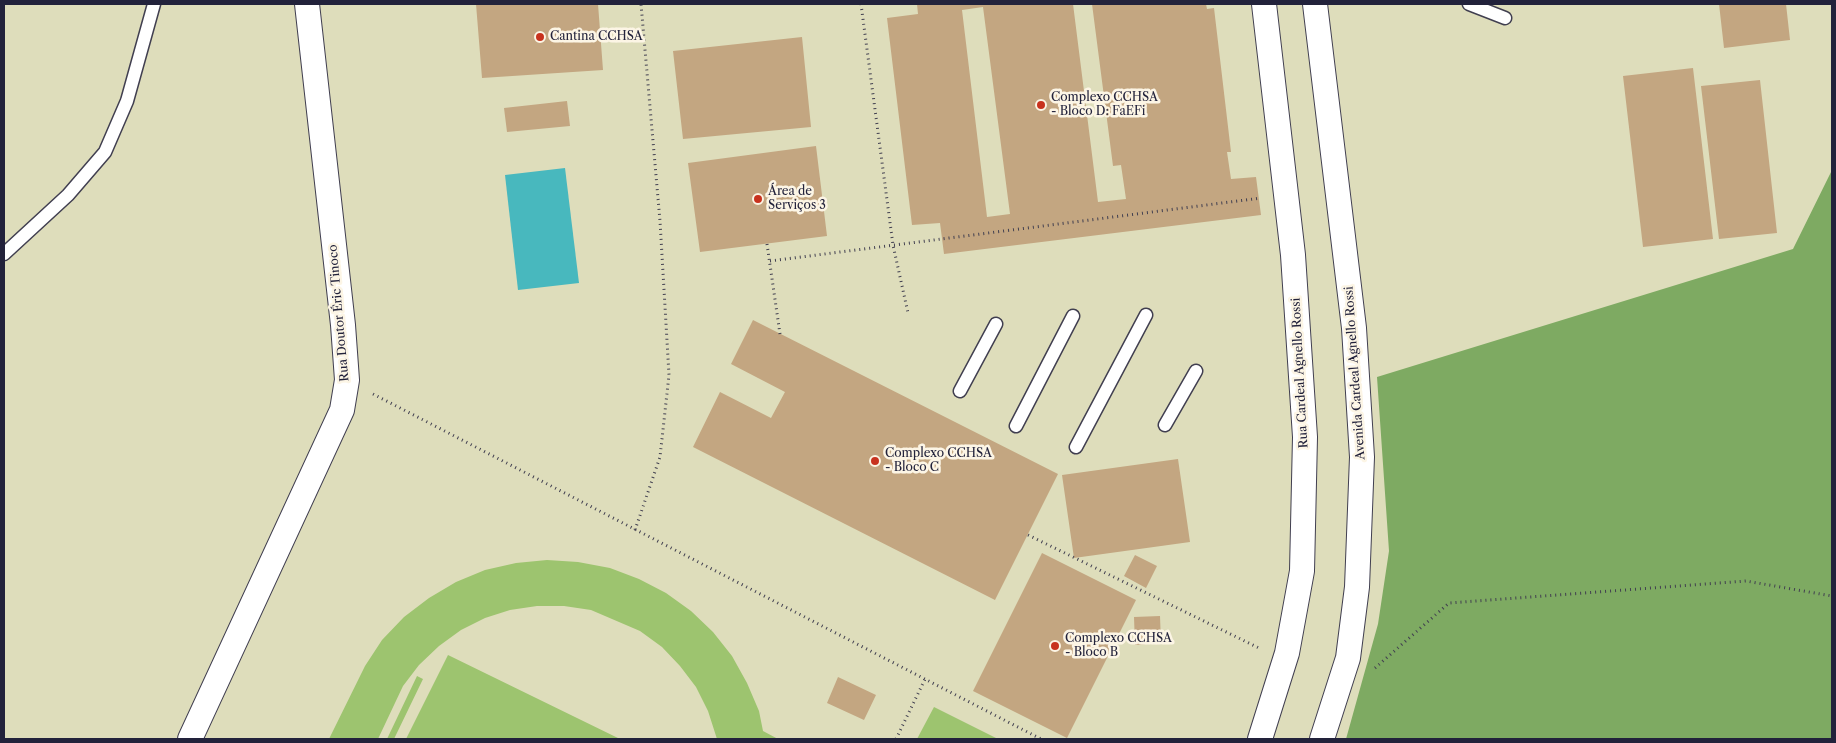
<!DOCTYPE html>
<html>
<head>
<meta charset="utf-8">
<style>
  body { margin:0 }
  #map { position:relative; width:1836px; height:743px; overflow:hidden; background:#efe4c4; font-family:"Libre Caslon Text",serif }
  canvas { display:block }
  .frame { position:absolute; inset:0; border:5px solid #22223b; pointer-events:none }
</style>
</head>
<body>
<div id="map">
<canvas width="1836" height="743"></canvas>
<div class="frame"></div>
</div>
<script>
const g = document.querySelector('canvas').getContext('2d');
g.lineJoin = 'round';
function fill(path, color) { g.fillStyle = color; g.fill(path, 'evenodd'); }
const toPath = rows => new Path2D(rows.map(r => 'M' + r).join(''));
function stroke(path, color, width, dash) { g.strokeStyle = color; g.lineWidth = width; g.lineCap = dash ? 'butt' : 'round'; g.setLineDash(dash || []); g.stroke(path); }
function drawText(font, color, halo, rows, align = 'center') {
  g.font = font + ' "Libre Caslon Text",serif'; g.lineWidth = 5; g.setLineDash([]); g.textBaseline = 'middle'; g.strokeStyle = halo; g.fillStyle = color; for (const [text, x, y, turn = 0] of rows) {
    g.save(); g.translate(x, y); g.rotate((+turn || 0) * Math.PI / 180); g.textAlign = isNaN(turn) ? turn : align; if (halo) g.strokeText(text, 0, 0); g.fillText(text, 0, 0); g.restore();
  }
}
const built = toPath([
  [4,4,1832,4,1832,739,4,739]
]);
const green = toPath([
  [547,560,578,562,610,568,639,579,666,593,691,611,713,632,732,656,747,683,759,711,763,731,778,739,717,739,708,711,696,687,680,666,662,647,640,631,591,610,564,606,537,606,510,610,485,618,461,630,439,646,419,665,403,686,378,739,329,739,365,666,382,640,404,617,429,598,456,582,485,570,516,563],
  [448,655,620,739,406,739],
  [417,676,423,679,394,739,387,739],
  [934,707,998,739,917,739]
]);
const forest = toPath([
  [1832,170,1832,739,1346,739,1378,624,1389,551,1377,377,1793,249]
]);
const water = toPath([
  [565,168,579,283,518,290,505,175]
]);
const building = toPath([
  [476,4,598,4,603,70,482,78],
  [917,4,1073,4,1098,202,1126,199,1121,165,1113,166,1092,4,1206,4,1207,9,1214,8,1231,152,1227,152,1231,179,1256,177,1261,215,944,254,940,223,912,225,887,18,918,14],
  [983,7,1010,214,987,217,962,10],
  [1719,4,1786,4,1790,40,1724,48],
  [802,37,811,127,683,139,673,51],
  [1693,68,1713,239,1643,247,1623,76],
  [1760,80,1777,233,1719,239,1701,86],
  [567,101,570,126,507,132,504,108],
  [816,146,827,236,700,252,688,163],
  [753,320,1058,474,995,600,693,447,720,392,771,418,785,392,731,364],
  [1178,459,1190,542,1074,558,1062,475],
  [1042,553,1136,600,1067,738,973,691],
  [1135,555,1157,566,1146,588,1124,576],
  [1160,616,1161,643,1135,645,1134,617],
  [838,677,876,695,864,720,827,703]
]);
const path = toPath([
  [861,4,893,245,908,313],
  [767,244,780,334],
  [770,261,1261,198],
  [373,394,1041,739],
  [635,530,660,457,669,375,660,221,641,4],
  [1028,535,1261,649],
  [1375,668,1449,603,1746,581,1832,596],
  [896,739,925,679]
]);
const service = toPath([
  [1469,4,1505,18],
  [4,254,68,195,105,152,127,101,154,4],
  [960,391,996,324],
  [1165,425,1196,371],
  [1016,426,1073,316],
  [1076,447,1146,315]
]);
const minor = toPath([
  [1315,4,1354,328,1362,457,1357,587,1348,658,1322,739],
  [190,739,342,410,347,380,343,325,307,4],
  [1260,739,1287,653,1302,571,1305,437,1293,255,1264,4]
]);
const markers = [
  [540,37,5,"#c8321e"],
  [1041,105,5,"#c8321e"],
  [758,199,5,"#c8321e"],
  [875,461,5,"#c8321e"],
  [1055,646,5,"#c8321e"]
];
const poiNames = [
  ["Cantina CCHSA",550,37],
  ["Complexo CCHSA",1051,98],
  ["- Bloco D: FaEFi",1051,112],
  ["Área de",768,192],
  ["Serviços 3",768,206],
  ["Complexo CCHSA",885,454],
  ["- Bloco C",885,468],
  ["Complexo CCHSA",1065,639],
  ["- Bloco B",1065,653]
];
const streetNames = [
  ["Rua Doutor Éric Tinoco",339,313,-95],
  ["Rua Cardeal Agnello Rossi",1300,373,-93],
  ["Avenida Cardeal Agnello Rossi",1355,373,-94]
];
fill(built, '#deddbb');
fill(green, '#9dc46f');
fill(forest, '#7eaa62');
fill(water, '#48b8be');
fill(building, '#c3a681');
stroke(service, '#413f50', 15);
stroke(minor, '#413f50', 26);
stroke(path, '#413f50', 3, [1, 4]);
stroke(service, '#fff', 12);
stroke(minor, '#fff', 24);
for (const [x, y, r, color] of markers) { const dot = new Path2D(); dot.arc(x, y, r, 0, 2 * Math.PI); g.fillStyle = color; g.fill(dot); stroke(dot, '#fcf5e5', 2); }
drawText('12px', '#22223b', '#fcf5e5', poiNames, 'left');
drawText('12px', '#22223b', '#fcf5e5', streetNames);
</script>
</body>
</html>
